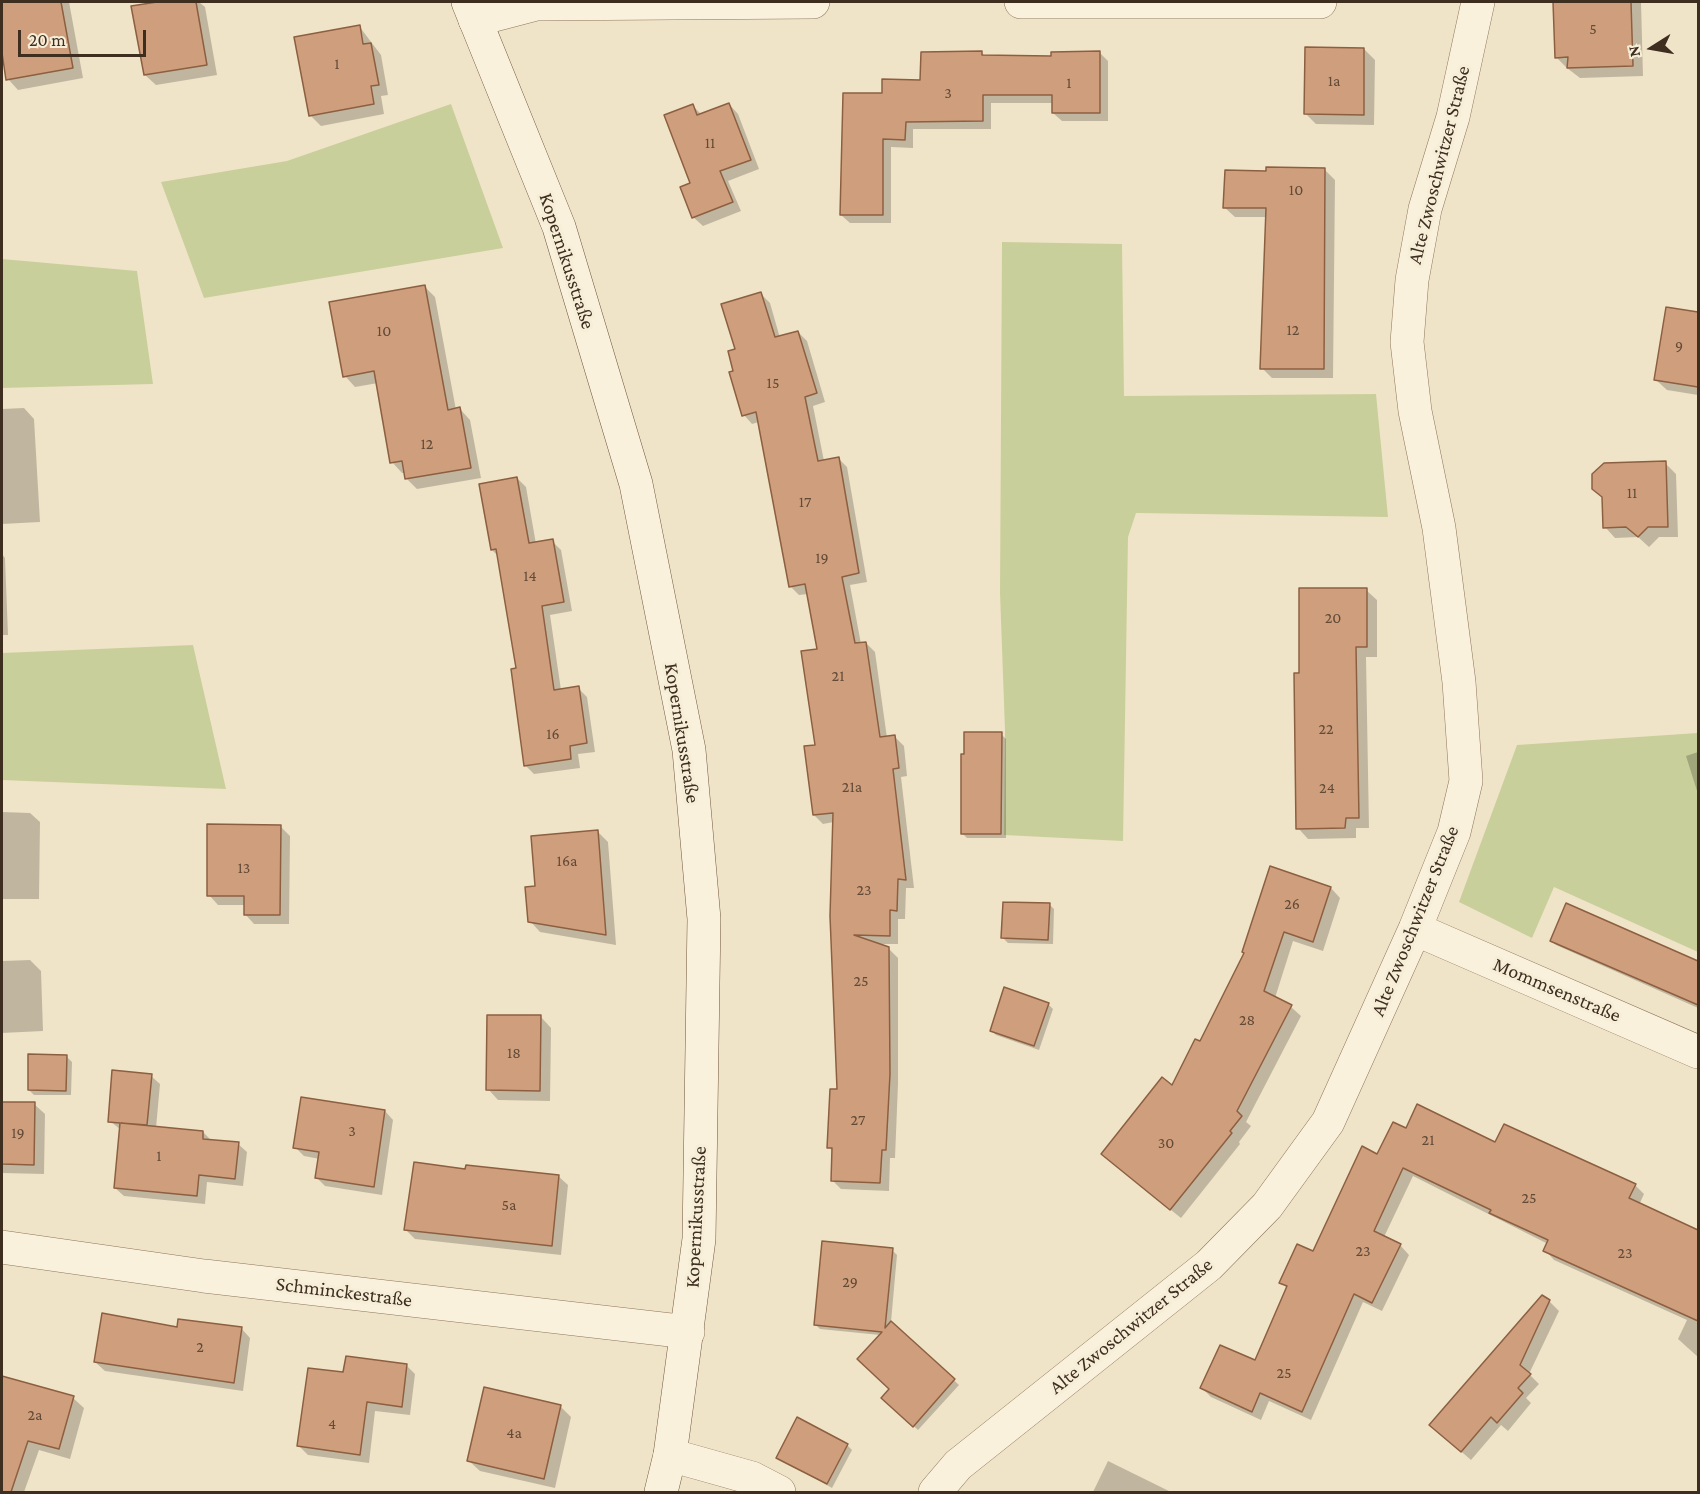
<!DOCTYPE html>
<html>
<head>
<meta charset="utf-8">
<style>
  body { margin:0 }
  #map { position:relative; width:1700px; height:1494px; overflow:hidden; background:#f0e4c8; font-family:"Crimson Pro",serif }
  canvas { display:block }
  .frame { position:absolute; inset:0; border:3px solid #3d2e20; pointer-events:none }
  .north { position:absolute; left:1622px; top:18px; width:60px; height:60px; -webkit-text-stroke:4px #f7eed8; paint-order:stroke; rotate:259deg; font-size:16px; font-weight:700; line-height:24px; text-align:center; color:#3d2e20 }
  .north::after { content:''; display:block; margin:auto; width:21px; height:27px; background:#3d2e20; clip-path:polygon(50% 0,100% 100%,50% 72%,0 100%) }
  .scale { position:absolute; left:18px; top:30px; width:128px; height:27px; box-sizing:border-box; border:3px solid #3d2e20; border-top:0; padding-left:8px; font-size:18px; line-height:21px; white-space:nowrap; color:#3d2e20; -webkit-text-stroke:4px #f7eed8; paint-order:stroke }
</style>
</head>
<body>
<div id="map">
<canvas width="1700" height="1494"></canvas>
<div class="frame"></div>
<div class="north">N</div>
<div class="scale">20 m</div>
</div>
<script>
const g = document.querySelector('canvas').getContext('2d');
g.lineJoin = 'round';
function fill(path, color) { g.fillStyle = color; g.fill(path, 'evenodd'); }
const toPath = rows => new Path2D(rows.map(r => 'M' + r).join(''));
function stroke(path, color, width, dash) { g.strokeStyle = color; g.lineWidth = width; g.lineCap = dash ? 'butt' : 'round'; g.setLineDash(dash || []); g.stroke(path); }
function drawText(font, color, halo, rows, align = 'center') {
  g.font = font + ' "Crimson Pro",serif'; g.lineWidth = 6; g.setLineDash([]); g.textBaseline = 'middle'; g.strokeStyle = halo; g.fillStyle = color; for (const [text, x, y, turn = 0] of rows) {
    g.save(); g.translate(x, y); g.rotate((+turn || 0) * Math.PI / 180); g.textAlign = isNaN(turn) ? turn : align; if (halo) g.strokeText(text, 0, 0); g.fillText(text, 0, 0); g.restore();
  }
}
const green = toPath([
  [451,104,503,248,204,298,161,182,287,161],
  [1002,242,1122,244,1124,396,1376,394,1388,517,1136,513,1128,537,1123,841,1004,835,1005,730,1000,593],
  [2,259,137,271,153,384,2,388],
  [193,645,226,789,2,780,2,653],
  [1698,733,1698,952,1554,887,1532,938,1459,902,1517,745]
]);
const shadow = toPath([
  [2,2,69,2,83,78,18,90,8,79,2,45],
  [166,2,199,2,205,7,217,75,156,85,145,75,133,7],
  [1555,2,1641,2,1643,76,1580,78,1567,68,1556,57],
  [359,26,381,55,388,95,381,96,384,114,321,126,310,115],
  [1364,49,1375,60,1374,125,1316,124,1306,114],
  [1099,52,1108,61,1108,121,1062,121,1053,113,1053,103,991,103,991,129,913,129,913,148,891,147,891,223,850,223,841,215,884,95,922,82,982,53,986,57,1053,57],
  [729,104,738,114,759,169,728,181,741,211,703,226,693,217,692,105,702,115],
  [1325,170,1335,180,1333,378,1272,378,1262,368,1267,217,1235,217,1225,208,1226,172],
  [424,286,435,297,456,410,460,409,470,420,481,478,417,489,407,479,405,473,402,473,392,462,378,383,355,387,345,376],
  [761,294,770,303,780,338,798,332,807,341,825,402,813,406,824,461,838,458,847,467,867,582,850,585,861,644,866,643,875,652,887,738,895,737,904,746,907,776,901,777,914,888,906,888,905,919,898,919,898,944,876,944,889,949,898,958,898,1084,895,1158,890,1158,889,1191,841,1189,832,1180,833,1152,829,1147,838,1091,834,822,823,824,814,815,819,650,808,594,799,595,790,586,759,422,752,424,744,415,735,372,737,350],
  [1667,309,1698,314,1698,395,1667,390,1656,380],
  [24,408,34,419,40,522,2,524,2,409],
  [1665,463,1676,474,1678,537,1659,537,1649,547,1638,537,1615,538,1605,527],
  [517,478,526,487,536,544,552,541,561,550,572,611,550,615,561,690,578,688,587,697,595,752,578,754,580,768,534,774,525,765,518,670,498,556,492,550],
  [2,554,5,558,8,635,2,635],
  [1366,590,1377,600,1377,657,1366,657,1369,828,1356,828,1356,838,1308,839,1298,828,1300,674],
  [1001,734,1006,739,1006,838,967,838,962,833],
  [1698,752,1698,794,1686,756],
  [2,812,30,813,40,822,39,899,2,899],
  [281,827,290,836,289,924,254,924,245,914,245,905,218,905,209,895],
  [598,832,608,842,616,945,540,932,530,921,537,888],
  [1271,868,1331,888,1340,898,1323,951,1293,941,1275,998,1291,1007,1301,1016,1246,1122,1251,1126,1239,1142,1240,1144,1181,1218,1112,1163,1173,1088,1200,1043,1246,954],
  [1049,904,1054,909,1053,944,1008,943,1003,938],
  [1567,905,1698,963,1698,1008,1556,945,1551,940],
  [30,960,41,971,43,1031,2,1033,2,961],
  [1048,1004,1053,1009,1039,1050,996,1035,991,1030],
  [541,1017,551,1028,550,1101,498,1100,488,1089],
  [67,1057,72,1062,71,1095,34,1095,29,1090],
  [151,1076,160,1084,156,1128,203,1132,212,1141,238,1144,247,1152,243,1186,207,1182,205,1204,124,1196,115,1188,121,1130,110,1121],
  [2,1103,34,1104,45,1114,44,1174,2,1173],
  [385,1111,393,1120,382,1195,325,1186,317,1178,320,1159,304,1156,295,1147],
  [1407,1130,1496,1144,1635,1185,1644,1194,1639,1205,1698,1231,1698,1357,1678,1339,1687,1320,1554,1260,1545,1250,1548,1244,1413,1176,1384,1237,1400,1245,1409,1255,1382,1311,1363,1302,1311,1420,1269,1401,1261,1420,1211,1397,1202,1388,1256,1362,1288,1289,1281,1282,1314,1253,1378,1156],
  [467,1171,558,1176,568,1185,561,1255,415,1239,406,1230],
  [892,1250,897,1255,891,1322,959,1385,918,1430,883,1398,891,1389,880,1335,820,1329,815,1324],
  [1549,1301,1559,1311,1529,1374,1539,1384,1526,1398,1531,1403,1508,1431,1501,1425,1471,1460,1441,1434],
  [241,1328,250,1338,243,1391,105,1371,95,1362],
  [406,1365,415,1374,410,1415,375,1411,369,1463,308,1455,299,1446,345,1374],
  [7,1379,73,1398,84,1408,70,1459,39,1450,24,1492,2,1492,2,1398],
  [560,1406,571,1417,555,1488,480,1471,469,1461],
  [847,1445,852,1450,832,1488,778,1457],
  [1108,1461,1171,1492,1093,1492]
]);
const building = toPath([
  [2,2,61,2,73,68,6,80,2,53,2,2],
  [157,2,196,2,207,65,144,75,131,6,157,2],
  [1553,2,1631,2,1633,66,1567,68,1568,57,1555,58,1553,2],
  [360,25,363,44,371,43,379,85,371,86,374,104,309,116,294,37,360,25],
  [1305,47,1364,48,1364,115,1304,114,1305,47],
  [982,51,982,55,1051,56,1051,52,1100,51,1100,113,1052,113,1052,95,983,95,983,121,906,122,905,140,883,139,883,215,840,215,843,93,882,93,882,79,920,80,921,52,982,51],
  [729,103,751,160,720,171,733,202,692,218,680,187,690,183,664,115,693,104,697,115,729,103],
  [1266,167,1325,168,1324,369,1260,369,1266,208,1223,208,1225,170,1266,171,1266,167],
  [425,285,448,410,460,407,471,468,405,479,402,461,390,463,374,371,343,377,329,302,425,285],
  [761,292,775,337,798,331,817,393,805,397,818,461,839,457,859,573,842,577,855,643,866,642,880,737,895,735,899,768,893,769,906,880,898,879,897,911,890,910,890,936,854,935,889,947,890,1074,886,1150,882,1150,880,1183,831,1181,832,1148,827,1148,830,1089,837,1089,830,916,833,813,813,815,804,746,815,745,801,651,817,649,805,584,789,587,756,412,742,416,729,372,733,371,728,351,735,349,721,304,761,292],
  [1666,307,1698,312,1698,387,1654,380,1666,307],
  [1666,461,1668,527,1648,527,1638,537,1626,527,1603,528,1602,497,1592,489,1592,474,1604,463,1666,461],
  [517,477,529,543,553,539,564,602,542,606,554,690,579,686,587,743,570,746,571,759,524,766,511,669,516,668,496,549,491,550,479,484,517,477],
  [1299,588,1367,588,1367,647,1356,647,1359,818,1346,818,1345,828,1296,829,1294,673,1299,673,1299,588],
  [964,732,1002,732,1001,834,961,834,961,754,964,754,964,732],
  [207,824,281,825,280,915,244,915,244,896,207,896,207,824],
  [598,830,606,935,528,922,525,887,535,886,531,836,598,830],
  [1270,866,1331,887,1313,942,1284,932,1264,991,1292,1005,1237,1111,1242,1116,1230,1131,1232,1133,1170,1210,1101,1154,1162,1077,1172,1085,1195,1039,1200,1041,1244,953,1242,952,1270,866],
  [1003,902,1050,903,1048,940,1001,938,1003,902],
  [1566,903,1698,961,1698,1005,1550,941,1566,903],
  [1004,987,1049,1003,1034,1046,990,1031,1004,987],
  [487,1015,541,1015,540,1091,486,1090,487,1015],
  [28,1054,67,1055,66,1091,28,1090,28,1054],
  [112,1070,152,1074,147,1125,121,1123,203,1131,203,1139,239,1142,235,1179,199,1175,197,1196,114,1188,120,1123,108,1122,112,1070],
  [301,1097,385,1110,374,1187,315,1178,319,1152,293,1148,301,1097],
  [2,1102,35,1102,34,1165,2,1164,2,1102],
  [1417,1104,1495,1142,1504,1124,1636,1184,1629,1198,1698,1230,1698,1321,1543,1251,1548,1240,1489,1213,1491,1210,1403,1168,1374,1231,1401,1244,1372,1303,1354,1294,1302,1412,1260,1393,1252,1412,1200,1388,1220,1345,1255,1360,1287,1286,1279,1283,1297,1244,1313,1251,1362,1146,1377,1154,1393,1122,1406,1128,1417,1104],
  [414,1162,465,1169,466,1165,559,1175,552,1246,404,1230,414,1162],
  [822,1241,893,1248,885,1328,891,1321,955,1379,913,1427,881,1398,889,1389,857,1359,882,1332,814,1325,822,1241],
  [1542,1295,1550,1300,1520,1365,1531,1374,1518,1388,1523,1393,1497,1423,1491,1417,1461,1452,1429,1425,1542,1295],
  [102,1313,177,1327,178,1319,242,1327,234,1383,94,1362,102,1313],
  [346,1356,407,1364,402,1407,367,1402,360,1455,297,1446,308,1368,343,1372,346,1356],
  [2,1376,74,1396,59,1449,28,1441,11,1492,2,1492,2,1376],
  [484,1387,561,1405,544,1479,467,1461,484,1387],
  [797,1417,848,1444,827,1484,776,1458,797,1417]
]);
const street = toPath([
  [1021,2,1320,2],
  [475,20,536,4,813,2],
  [1415,929,1698,1052],
  [2,1247,204,1276,688,1332],
  [670,1455,752,1478,779,1492],
  [935,1492,958,1465,1209,1265,1267,1206,1328,1122,1415,929,1454,832,1466,781,1459,682,1439,528,1415,411,1407,342,1412,280,1425,209,1453,117,1478,2]
]);
const secondary = toPath([
  [468,2,559,227,636,484,689,750,704,919,699,1239,670,1455,661,1492]
]);
const numberNames = [
  ["5",1593,29],
  ["1",337,64],
  ["1a",1334,81],
  ["1",1069,83],
  ["3",948,93],
  ["11",710,143],
  ["10",1296,190],
  ["12",1293,330],
  ["10",384,331],
  ["9",1679,346],
  ["15",773,383],
  ["12",427,444],
  ["11",1632,493],
  ["17",805,502],
  ["19",822,558],
  ["14",530,576],
  ["20",1333,618],
  ["21",838,676],
  ["22",1326,729],
  ["16",553,734],
  ["21a",852,787],
  ["24",1327,788],
  ["16a",567,861],
  ["13",244,868],
  ["23",864,890],
  ["26",1292,904],
  ["25",861,981],
  ["28",1247,1020],
  ["18",514,1053],
  ["27",858,1120],
  ["3",352,1131],
  ["19",18,1133],
  ["21",1428,1140],
  ["30",1166,1143],
  ["1",159,1156],
  ["25",1529,1198],
  ["5a",509,1205],
  ["23",1363,1251],
  ["23",1625,1253],
  ["29",850,1282],
  ["2",200,1347],
  ["25",1284,1373],
  ["2a",35,1415],
  ["4",332,1424],
  ["4a",514,1433]
];
const streetNames = [
  ["Alte Zwoschwitzer Straße",1439,165,-76],
  ["Kopernikusstraße",567,261,72],
  ["Kopernikusstraße",682,733,81],
  ["Alte Zwoschwitzer Straße",1415,921,-68],
  ["Mommsenstraße",1557,990,23],
  ["Kopernikusstraße",696,1217,-87],
  ["Schminckestraße",344,1292,7],
  ["Alte Zwoschwitzer Straße",1131,1326,-39]
];
fill(green, '#c9cf9b');
fill(shadow, '#0003');
fill(building, '#cf9f7d');
stroke(building, '#8d5f41', 1.5);
stroke(street, '#8d765c', 34);
stroke(secondary, '#6f573f', 34);
stroke(street, '#faf1dc', 33);
stroke(secondary, '#faf1dc', 33);
drawText('16px', '#624a37', null, numberNames);
drawText('20px', '#3d2e20', '#f7eed8', streetNames);
</script>
</body>
</html>
